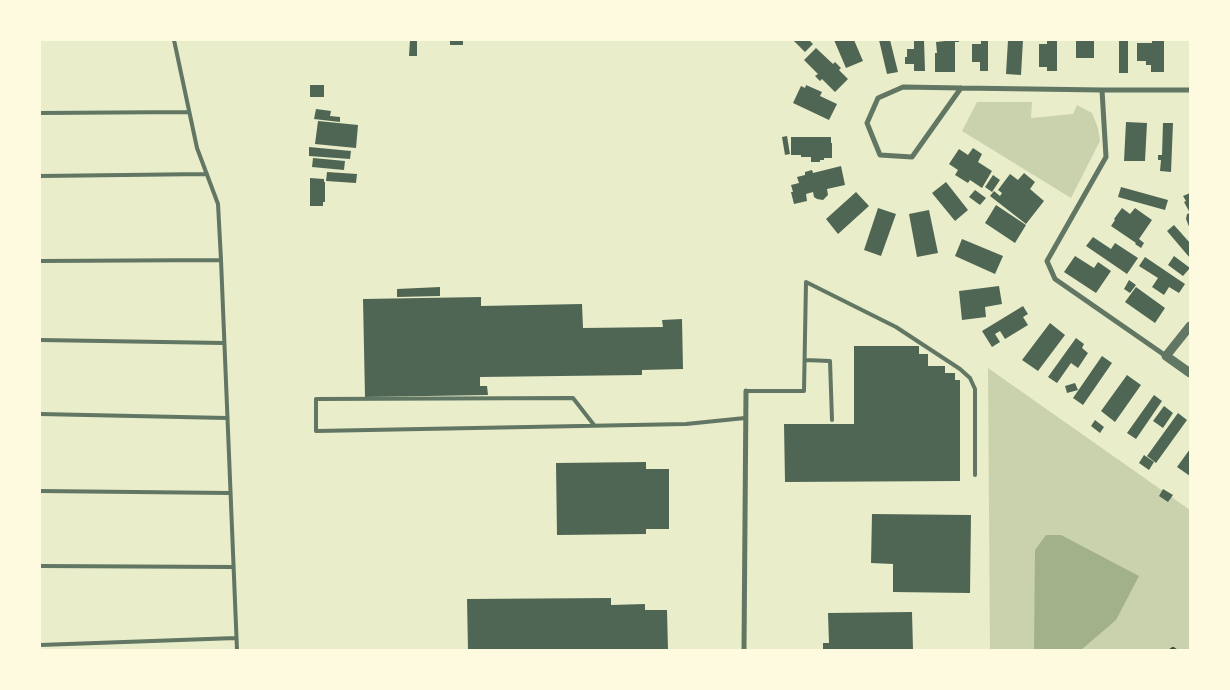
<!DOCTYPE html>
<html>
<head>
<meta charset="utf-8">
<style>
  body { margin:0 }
  #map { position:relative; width:1230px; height:690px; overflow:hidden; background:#e9edc9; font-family:"Noto Sans",sans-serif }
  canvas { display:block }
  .frame { position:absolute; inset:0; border:41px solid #fefae0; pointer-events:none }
</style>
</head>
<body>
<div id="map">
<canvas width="1230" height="690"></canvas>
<div class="frame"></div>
</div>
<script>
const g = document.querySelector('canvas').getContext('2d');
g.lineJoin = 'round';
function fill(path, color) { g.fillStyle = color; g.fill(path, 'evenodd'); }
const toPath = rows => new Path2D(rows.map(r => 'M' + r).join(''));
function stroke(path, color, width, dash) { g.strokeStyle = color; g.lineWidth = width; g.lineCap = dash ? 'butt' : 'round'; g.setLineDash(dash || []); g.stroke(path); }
const green = toPath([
  [977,102,1032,102,1031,118,1073,114,1077,105,1092,113,1098,128,1100,141,1071,198,962,131],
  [988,368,1190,510,1190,650,990,650]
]);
const water = toPath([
  [1046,535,1061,535,1139,576,1116,620,1081,650,1034,650,1035,550]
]);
const building = toPath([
  [410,40,417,40,417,56,409,56],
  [450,40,463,40,463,45,450,45],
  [793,40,809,40,813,44,805,52],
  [834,40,854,40,863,61,846,68],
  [879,40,890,40,898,72,887,74],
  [914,40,924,40,925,71,914,71,914,64,905,64,905,57,907,57,907,49,914,49],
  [945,40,959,40,959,42,955,42,955,72,935,72,935,53,937,53,936,42,945,41],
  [981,40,988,40,988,71,980,71,980,62,972,62,972,44,981,44],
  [1008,40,1023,40,1021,75,1006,74],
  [1047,40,1057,40,1057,71,1047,71,1047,67,1039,67,1039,44,1047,44],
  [1076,40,1094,40,1094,58,1076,58],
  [1119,40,1128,40,1128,73,1119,73],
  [1152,40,1164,40,1164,72,1151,72,1151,65,1146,65,1146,61,1137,61,1137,43,1152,43],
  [816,48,833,64,835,62,841,68,839,70,848,79,835,92,822,79,820,81,815,76,818,74,804,60],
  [310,85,324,85,324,97,310,97],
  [806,85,822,92,820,96,837,104,829,120,793,103,801,86,805,88],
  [316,109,331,111,330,116,340,117,340,122,314,119],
  [318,121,358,125,356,148,315,144],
  [1126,122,1147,123,1145,161,1124,161],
  [1163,123,1173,123,1171,172,1160,171,1161,160,1158,160,1158,155,1162,155],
  [787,136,790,154,785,155,782,137],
  [791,137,831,137,831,143,832,143,832,158,824,158,824,160,820,160,820,162,811,162,811,157,801,157,801,155,791,155],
  [309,147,351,151,350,159,309,156],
  [973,148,982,154,978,162,992,171,982,188,970,180,968,183,955,175,958,170,949,164,959,149,968,155],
  [313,158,345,161,344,170,312,167],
  [841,166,845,185,827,189,828,195,823,200,817,199,814,197,813,192,806,194,807,201,794,204,791,192,793,192,791,185,799,183,797,177,805,175,805,172,812,170,813,173],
  [327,172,357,174,356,183,326,181],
  [1024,173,1035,182,1030,189,1044,201,1026,224,990,196,994,191,1000,196,1002,193,998,190,1010,174,1018,180],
  [993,175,1000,180,992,192,985,187],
  [310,178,324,179,324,182,325,182,325,202,323,202,323,206,310,206],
  [946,182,968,210,955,221,932,193],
  [1121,187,1168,200,1165,210,1118,197],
  [975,190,986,198,980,205,969,197],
  [856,192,869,206,838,234,826,219],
  [1190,193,1190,229,1186,219,1187,214,1190,213,1184,202,1186,201,1183,196],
  [996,205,1026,225,1015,243,985,223],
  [878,208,896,214,881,256,864,250],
  [1122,208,1130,214,1135,208,1152,220,1139,239,1144,243,1141,248,1135,244,1136,243,1111,226,1115,220,1114,219],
  [929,210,938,253,917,257,909,214],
  [1174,225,1190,243,1190,258,1167,231],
  [1093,237,1111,249,1115,243,1138,258,1127,274,1086,246],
  [962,239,1003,256,995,274,955,256],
  [1075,256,1094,268,1098,262,1111,271,1096,293,1064,272],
  [1174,256,1190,268,1183,276,1168,265],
  [1145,257,1185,284,1179,293,1169,287,1164,295,1152,287,1158,278,1139,266],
  [1129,280,1136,285,1130,293,1124,289],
  [999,286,1002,304,985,307,986,317,962,320,959,291],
  [440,287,440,296,397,297,397,289],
  [1136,287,1165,308,1155,323,1125,302],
  [481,297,481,306,582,304,583,328,663,327,662,320,682,319,683,369,642,370,642,375,480,377,480,386,487,386,488,395,365,397,363,299],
  [1023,306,1028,314,1023,317,1028,325,1005,339,1000,331,995,334,1000,342,992,347,982,331],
  [1050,323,1065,335,1038,371,1022,360],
  [1076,338,1084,344,1082,348,1088,353,1078,368,1071,363,1057,383,1048,377],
  [854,346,919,346,919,354,928,354,928,366,945,366,945,373,955,373,955,380,960,380,960,481,785,482,784,424,854,424],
  [1102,356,1112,363,1083,405,1073,398],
  [1127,375,1141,385,1115,422,1101,411],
  [1075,383,1078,390,1067,393,1065,386],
  [1154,395,1162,401,1136,439,1127,433],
  [1164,406,1173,413,1163,428,1153,421],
  [1178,413,1187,420,1156,463,1147,456],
  [1095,420,1104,427,1100,433,1091,426],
  [1190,449,1190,476,1177,467],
  [1144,455,1154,462,1149,470,1139,463],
  [646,462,646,469,669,469,669,529,646,529,646,534,557,535,556,463],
  [1163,489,1173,495,1168,502,1159,496],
  [872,514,971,515,970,593,893,592,893,564,871,563],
  [611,598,611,605,645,604,645,610,667,610,668,650,468,650,467,599],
  [912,612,913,650,823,650,823,643,829,643,828,613]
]);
const path = toPath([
  [1170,650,1173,648,1176,650]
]);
const service = toPath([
  [174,40,197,148,218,204,221,260],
  [40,113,189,112],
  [40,176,207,174],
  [40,261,221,260,237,650],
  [40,340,224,343],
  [805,360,830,361,832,420],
  [746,391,804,391,806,282,896,327,960,369,970,378,975,389,975,475],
  [40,414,227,418],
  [594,425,573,398,316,399,316,431,686,424,745,418],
  [40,491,230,493],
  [40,566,233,567],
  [40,645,236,638]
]);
const minor = toPath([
  [961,88,912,157,880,155,867,123,878,98,903,87,961,88,1102,90,1190,90],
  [1102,90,1106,157,1047,261,1055,279,1166,356],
  [744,650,746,391]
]);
const tertiary = toPath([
  [1190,326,1166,356,1190,373]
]);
fill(green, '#cad2ad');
fill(water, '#a3b18a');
fill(building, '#4f6655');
stroke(path, '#344e41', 2.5);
stroke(service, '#617663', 4);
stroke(minor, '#617663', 5);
stroke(tertiary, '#617663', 9);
</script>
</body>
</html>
